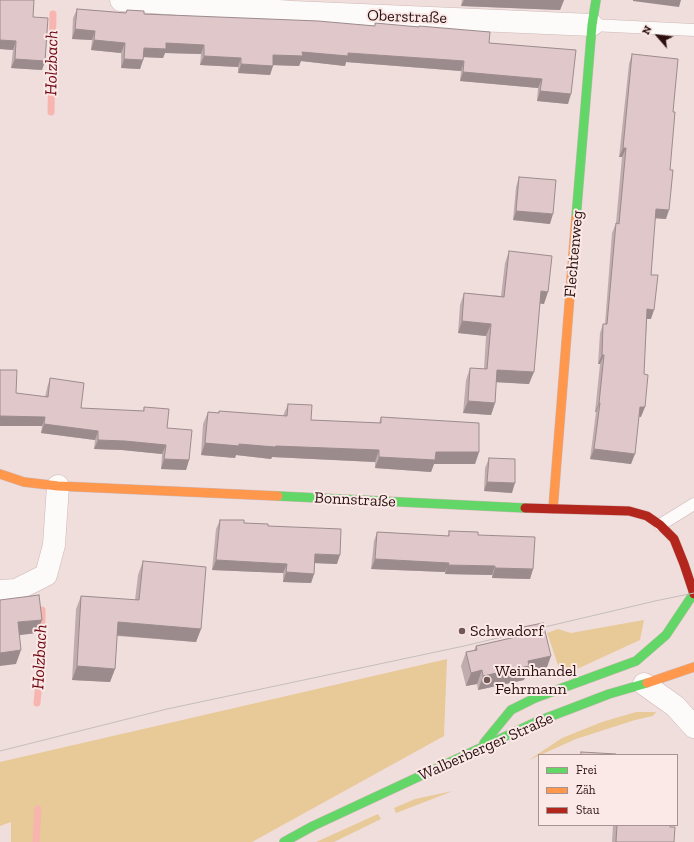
<!DOCTYPE html>
<html>
<head>
<meta charset="utf-8">
<style>
  body { margin:0 }
  #map { position:relative; width:694px; height:842px; overflow:hidden; background:#f0dedc; font-family:"Zilla Slab",serif }
  canvas { display:block }
  .legend { position:absolute; left:538px; top:754px; width:140px; height:72px; box-sizing:border-box; background:#fae9e7; border:1px solid #a89291; margin:0; padding:5px 7px; list-style:none; font-size:12px; color:#2c100f }
  .legend li { display:flex; align-items:center; gap:8px; height:20px }
  .legend b { width:20px; border:1px solid #a89291 }
  .north { position:absolute; left:638px; top:16px; width:40px; height:40px; -webkit-text-stroke:3px #fae9e7; paint-order:stroke; rotate:298deg; font-size:11px; font-weight:700; line-height:16px; text-align:center; color:#2c100f }
  .north::after { content:''; display:block; margin:auto; width:14px; height:18px; background:#2c100f; clip-path:polygon(50% 0,100% 100%,50% 72%,0 100%) }
</style>
</head>
<body>
<div id="map">
<canvas width="694" height="842"></canvas>
<ul class="legend">
<li><b style="height:5px;background:#63d668"></b>Frei</li>
<li><b style="height:5px;background:#ff974d"></b>Zäh</li>
<li><b style="height:5px;background:#b3261e"></b>Stau</li>
</ul>
<div class="north">N</div>
</div>
<script>
const g = document.querySelector('canvas').getContext('2d');
g.lineJoin = 'round';
function fill(path, color) { g.fillStyle = color; g.fill(path, 'evenodd'); }
const toPath = rows => new Path2D(rows.map(r => 'M' + r).join(''));
function stroke(path, color, width, dash) { g.strokeStyle = color; g.lineWidth = width; g.lineCap = dash ? 'butt' : 'round'; g.setLineDash(dash || []); g.stroke(path); }
function drawText(font, color, halo, rows, align = 'center') {
  g.font = font + ' "Zilla Slab",serif'; g.lineWidth = 4; g.setLineDash([]); g.textBaseline = 'middle'; g.strokeStyle = halo; g.fillStyle = color; for (const [text, x, y, turn = 0] of rows) {
    g.save(); g.translate(x, y); g.rotate((+turn || 0) * Math.PI / 180); g.textAlign = isNaN(turn) ? turn : align; if (halo) g.strokeText(text, 0, 0); g.fillText(text, 0, 0); g.restore();
  }
}
const green = toPath([
  [644,620,640,640,577,669,559,668,547,633,558,629,571,633,593,629],
  [447,659,444,736,252,842,11,842,11,822,0,826,0,762],
  [636,712,656,712,653,716,635,720,576,739,529,760,562,738,602,722],
  [453,791,396,813,394,808,415,799],
  [378,814,381,819,334,842,316,842]
]);
const stream = toPath([
  [51,112,53,14],
  [37,703,42,651,42,610],
  [36,842,38,809]
]);
const lane = toPath([
  [592,25,694,30],
  [660,525,694,504]
]);
const street = toPath([
  [121,0,293,12,592,25],
  [0,591,16,590,46,575,54,545,58,486],
  [644,684,675,706,694,727]
]);
const fast = toPath([
  [576,218,592,25,596,0],
  [278,496,525,508],
  [484,743,511,710,535,698,636,661,666,635,694,593],
  [284,842,313,826,536,722,609,694,647,683]
]);
const slow = toPath([
  [0,474,24,482,58,486,278,496],
  [553,509,576,218],
  [647,683,694,667]
]);
const jam = toPath([
  [525,508,629,511,647,516,660,525,674,539,684,564,694,594]
]);
const tram = toPath([
  [0,751,167,709,464,646,655,601,694,593]
]);
const wall = toPath([
  [0,0,33,17,45,61,42,70,11,68,13,50,0,49],
  [462,0,564,0,560,10,461,6],
  [77,9,126,13,127,10,144,14,375,26,375,23,489,43,576,50,568,104,537,101,538,88,460,81,461,71,346,62,345,66,301,61,299,66,273,65,270,75,238,73,238,67,200,65,201,54,165,53,163,58,144,57,140,69,121,68,121,53,91,50,92,40,72,39,73,18],
  [632,54,673,112,666,219,655,218,651,275,651,319,647,319,641,417,639,417,631,464,590,459,596,412,595,412,600,364,598,364,600,333,603,324,605,324,612,233,616,223,622,157,619,157,629,64],
  [519,177,550,224,513,220,516,187],
  [509,251,544,304,540,303,529,384,496,382,495,403,491,415,463,413,466,380,470,368,484,369,486,336,458,333,460,305,464,293,501,296,505,263],
  [0,370,16,393,45,397,47,388,50,378,81,408,143,411,144,407,167,428,189,460,186,470,161,469,162,454,122,450,94,449,95,440,41,433,42,426,0,426],
  [288,404,311,420,379,423,381,417,479,452,475,464,434,464,431,472,375,468,375,462,272,457,271,459,236,455,235,458,201,455,203,424,208,412,218,413,219,411,283,416],
  [489,458,512,493,484,491,485,468],
  [220,520,268,526,337,564,315,563,314,574,311,583,283,582,283,573,212,570,216,529],
  [449,531,478,535,533,569,530,579,492,578,492,575,445,574,445,572,371,569,374,541,377,532,448,536],
  [143,561,201,629,196,642,117,636,115,669,110,682,72,680,76,609,81,596,135,600,138,575],
  [518,628,546,670,526,674,524,680,478,690,477,684,466,686,461,666,466,652,474,650,476,646,515,637],
  [613,825,670,825,670,827,674,842,612,842]
]);
const shadedWall = toPath([
  [464,0,564,0,560,10,461,6],
  [633,0,681,0,679,7,633,1],
  [75,29,95,31,92,40,72,39],
  [0,40,16,41,13,50,0,49],
  [94,40,125,43,121,53,91,50],
  [166,43,204,45,201,54,165,53,163,58,141,57,144,48],
  [302,52,348,53,464,61,461,71,346,62,345,66,301,61,299,66,270,65,273,55],
  [204,56,241,58,238,67,200,65],
  [15,59,45,61,42,70,11,68],
  [124,59,143,60,140,69,121,68],
  [241,64,273,66,270,75,238,73],
  [463,72,542,79,538,88,460,81],
  [540,91,571,94,568,104,537,101],
  [623,148,626,148,622,157,619,157],
  [656,209,669,210,666,219,652,218],
  [516,211,553,214,550,224,513,220],
  [541,291,548,292,544,304,536,303],
  [647,309,654,310,651,319,644,319],
  [462,321,491,324,486,336,458,333],
  [602,355,604,355,600,364,598,364],
  [497,370,534,372,529,384,493,382],
  [468,401,495,403,491,415,463,413],
  [599,403,600,403,596,412,595,412],
  [640,407,645,407,641,417,637,416],
  [0,416,45,417,42,426,0,426],
  [44,424,98,431,95,440,41,433],
  [98,440,125,441,166,445,162,454,122,450,94,449],
  [205,443,239,444,379,450,375,462,272,457,271,459,236,455,235,458,201,455],
  [594,449,635,454,631,464,590,459],
  [436,452,479,452,475,464,434,464,431,472,375,468,379,457],
  [164,459,189,460,186,470,161,469],
  [487,482,515,483,512,493,484,491],
  [315,554,340,555,337,564,312,563],
  [375,559,449,563,445,572,371,569],
  [216,560,287,564,283,573,212,570],
  [448,565,495,566,492,575,445,574],
  [495,568,533,569,530,579,492,578],
  [286,572,314,574,311,583,283,582],
  [42,620,37,633,13,636,18,622],
  [118,622,201,629,196,642,113,635],
  [21,650,16,664,0,666,0,653],
  [551,656,546,670,526,674,524,680,478,690,483,676,528,661],
  [77,666,115,669,110,682,72,680],
  [482,670,477,684,466,686,471,673]
]);
const building = toPath([
  [0,0,34,0,33,17,48,18,45,61,15,59,16,41,0,40,0,0],
  [77,9,126,13,127,10,144,11,144,14,318,21,375,26,375,23,419,27,419,26,490,32,489,43,576,50,571,94,540,91,542,79,463,72,464,61,348,53,348,56,302,52,303,56,273,55,273,66,241,64,241,58,204,56,204,45,166,43,166,49,144,48,143,60,124,59,125,43,94,40,95,31,75,29,77,9],
  [632,54,678,59,673,112,675,112,670,170,673,170,669,210,656,209,651,275,658,275,654,310,647,309,644,374,648,375,645,407,640,407,635,454,594,449,600,403,599,403,604,355,602,355,603,324,607,324,616,223,619,224,626,148,623,148,632,54],
  [519,177,556,180,553,214,516,211,519,177],
  [509,251,552,256,548,292,541,291,534,372,497,370,495,403,468,401,470,368,487,369,491,324,462,321,464,293,504,297,509,251],
  [0,370,17,370,16,393,48,397,50,378,84,383,81,408,144,411,144,407,169,409,167,428,192,430,189,460,164,459,166,445,125,441,98,440,98,431,44,424,45,417,0,416,0,370],
  [288,404,312,405,311,420,381,423,381,417,479,423,479,452,436,452,435,460,379,457,379,450,276,446,275,447,239,444,239,446,205,443,208,412,219,413,219,411,287,416,288,404],
  [489,458,515,459,515,483,487,482,489,458],
  [220,520,244,520,244,523,268,524,268,526,341,529,340,555,315,554,314,574,286,572,287,564,216,560,220,520],
  [449,531,478,532,478,535,535,537,533,569,495,568,495,566,448,565,449,563,375,559,377,532,449,536,449,531],
  [143,561,206,567,201,629,118,622,115,669,77,666,81,596,139,600,143,561],
  [39,595,42,620,18,622,21,650,0,653,0,600,39,595],
  [543,623,551,656,528,661,529,666,483,676,482,670,471,673,466,652,477,650,476,646,520,636,518,628,543,623],
  [581,752,616,754,616,755,581,755,581,752],
  [617,825,670,825,670,827,675,827,674,842,616,842,617,825]
]);
const markers = [
  [462,631,4,"#715857"],
  [487,680,4,"#715857"]
];
const streetNames = [
  ["Oberstraße",407,17,2],
  ["Flechtenweg",574,254,-85],
  ["Bonnstraße",355,500,3],
  ["Walberberger Straße",486,747,-24]
];
const poiNames = [
  ["Schwadorf",470,631],
  ["Weinhandel",495,671],
  ["Fehrmann",495,689]
];
const waterNames = [
  ["Holzbach",52,63,-89],
  ["Holzbach",40,657,-87]
];
fill(green, '#e8c998');
stroke(stream, '#f8b4ae', 7);
stroke(lane, '#ceb8b6', 13);
stroke(street, '#ceb8b6', 23);
stroke(fast, '#ceb8b6', 10);
stroke(slow, '#ceb8b6', 10);
stroke(jam, '#ceb8b6', 10);
stroke(lane, '#fdfafa', 12);
stroke(street, '#fdfafa', 22);
stroke(fast, '#63d668', 9);
stroke(slow, '#ff974d', 9);
stroke(jam, '#b3261e', 9);
stroke(tram, '#c4bebd', 1);
fill(wall, '#c0abae');
fill(shadedWall, '#9c8b8d');
fill(building, '#dfc7ca');
stroke(building, '#9c8b8d', 1);
for (const [x, y, r, color] of markers) { const dot = new Path2D(); dot.arc(x, y, r, 0, 2 * Math.PI); g.fillStyle = color; g.fill(dot); stroke(dot, '#fae9e7', 1.5); }
drawText('16px', '#2c100f', '#fae9e7', streetNames);
drawText('16px', '#2c100f', '#fae9e7', poiNames, 'left');
drawText('italic 17px', '#6b040f', '#fae9e7', waterNames);
</script>
</body>
</html>
